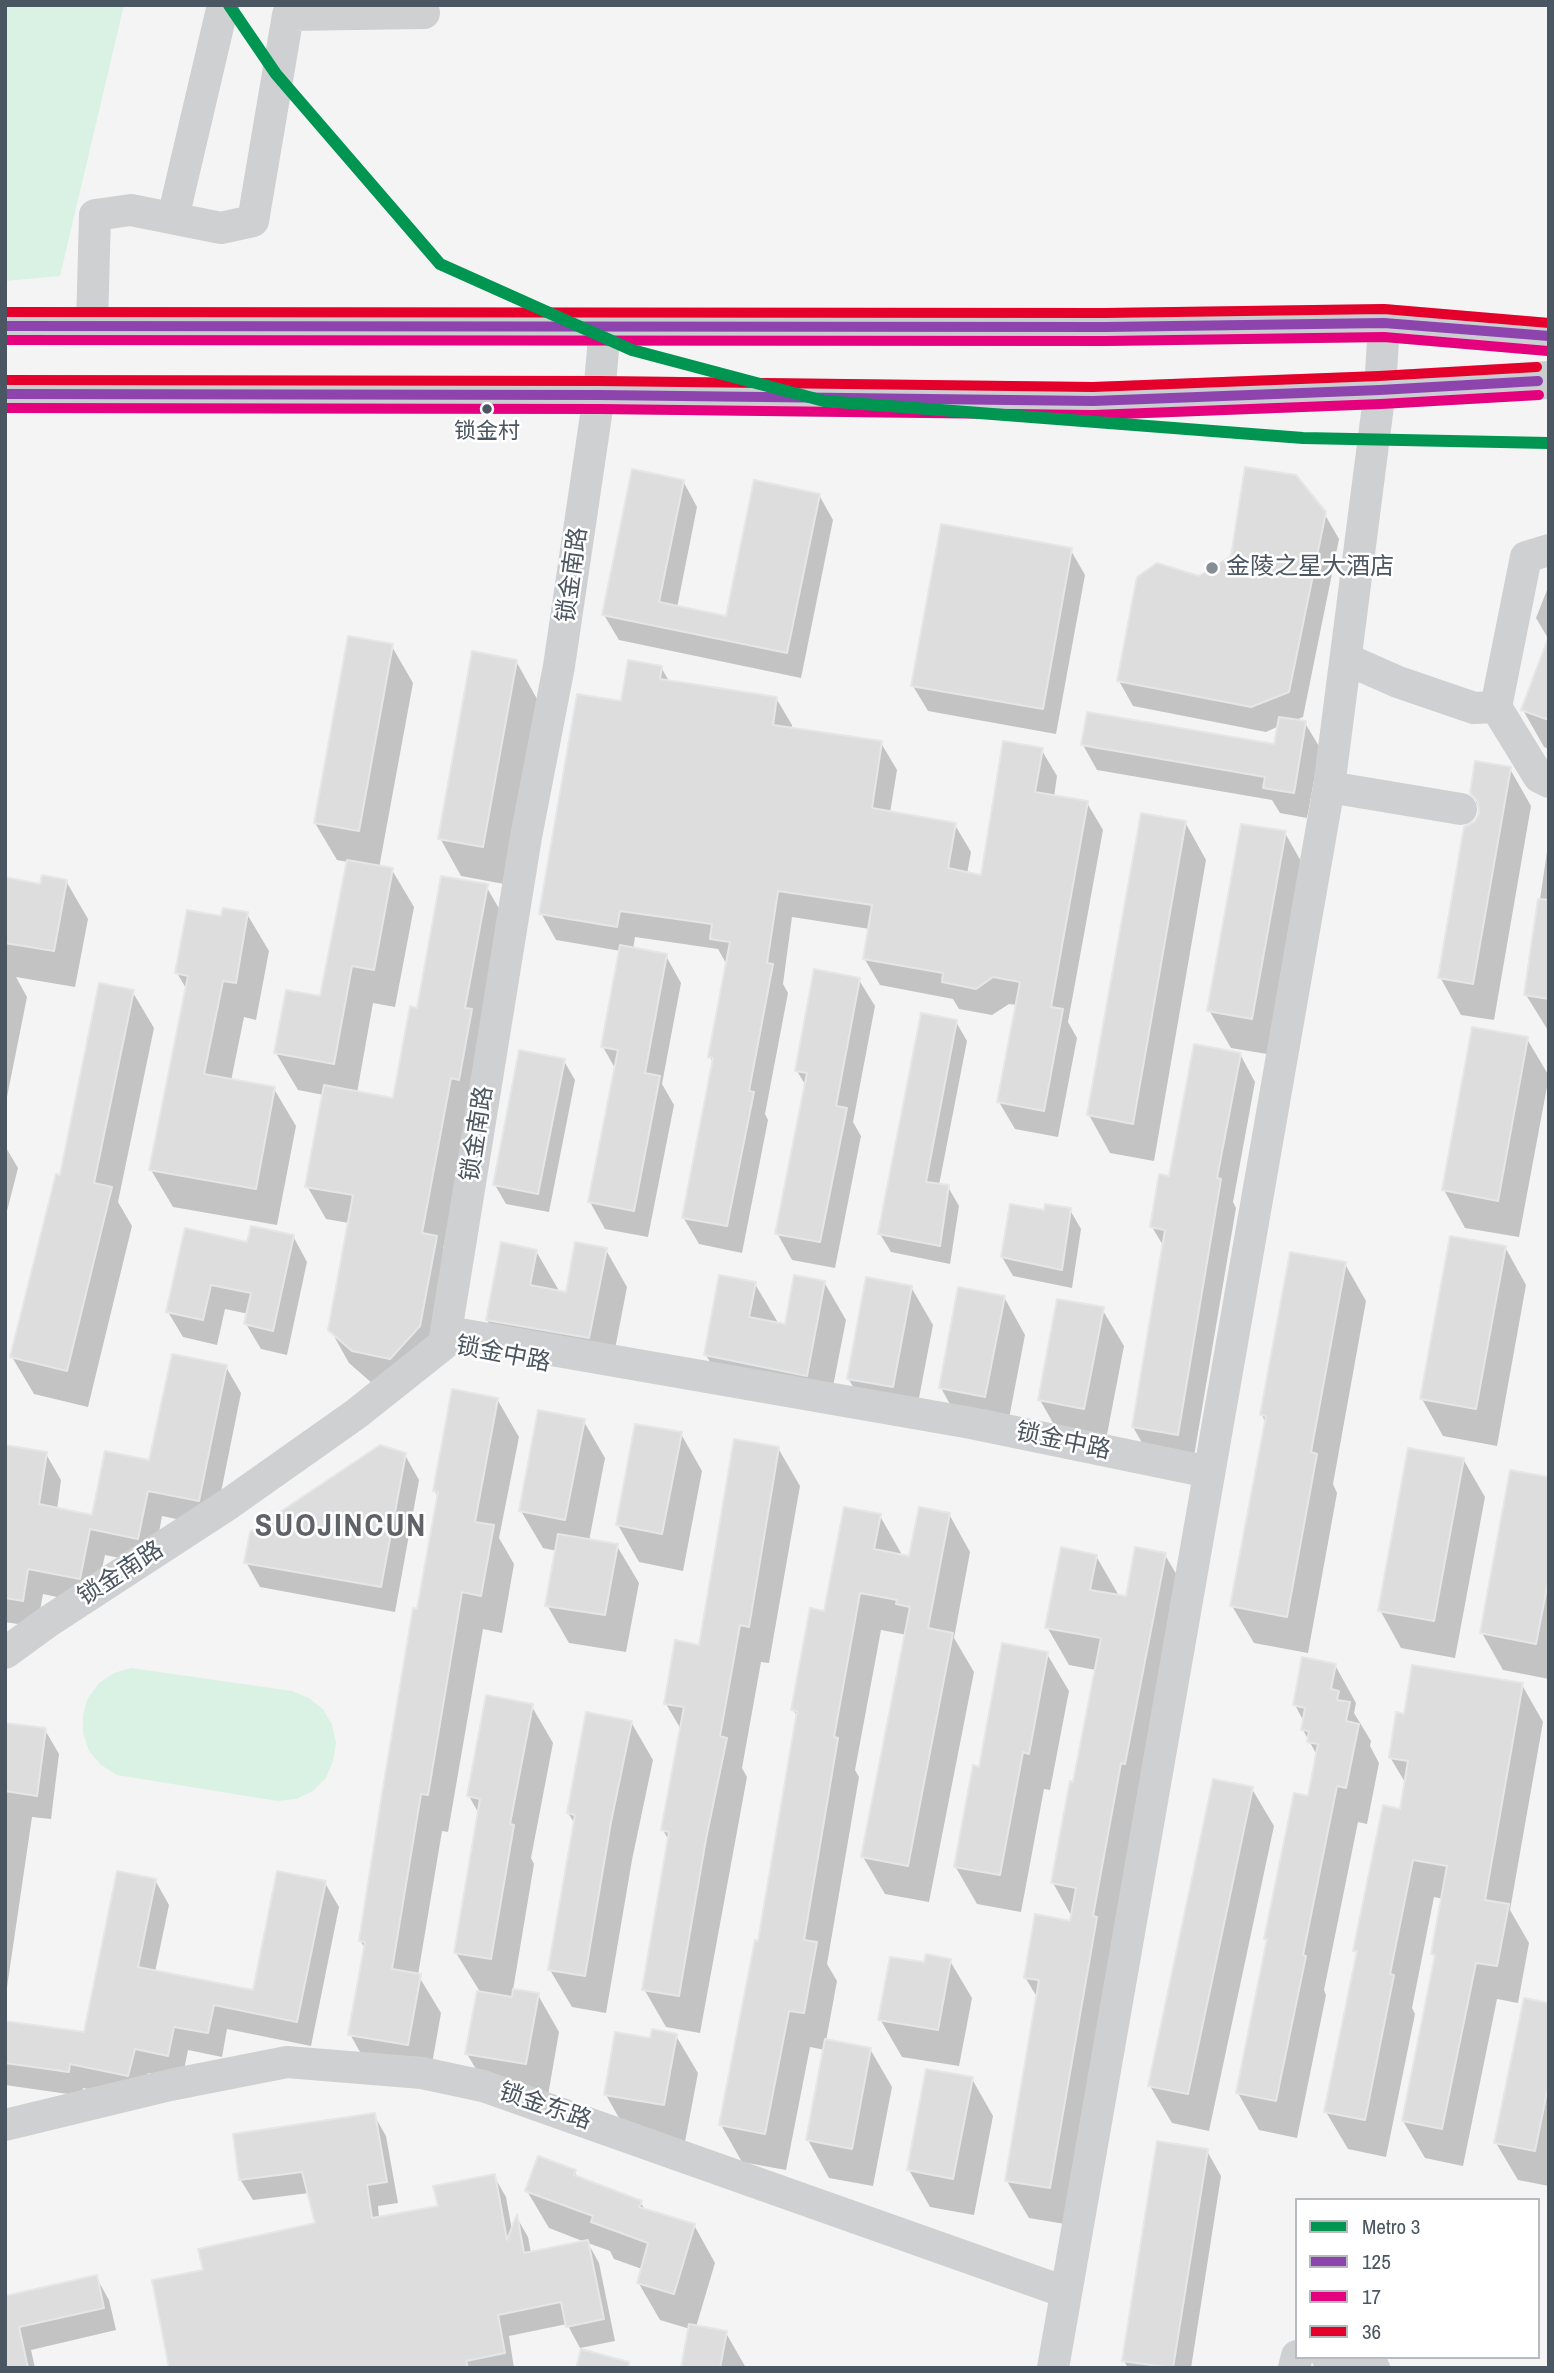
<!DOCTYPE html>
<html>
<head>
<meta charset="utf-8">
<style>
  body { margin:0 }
  #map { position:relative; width:1554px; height:2373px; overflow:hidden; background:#f4f4f4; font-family:"Archivo Narrow",sans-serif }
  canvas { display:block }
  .frame { position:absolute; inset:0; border:7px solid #4a5661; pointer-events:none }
  .legend { position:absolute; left:1295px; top:2198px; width:245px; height:161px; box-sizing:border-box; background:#fff; border:2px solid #b7bbc0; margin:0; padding:9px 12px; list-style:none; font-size:21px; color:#4a5661 }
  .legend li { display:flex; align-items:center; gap:14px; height:35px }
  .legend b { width:35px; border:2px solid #b7bbc0 }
</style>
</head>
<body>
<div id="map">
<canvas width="1554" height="2373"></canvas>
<div class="frame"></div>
<ul class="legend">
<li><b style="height:9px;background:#009651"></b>Metro 3</li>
<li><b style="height:9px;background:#8e44ad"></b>125</li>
<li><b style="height:9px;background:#e5007d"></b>17</li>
<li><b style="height:9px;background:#e4002b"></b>36</li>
</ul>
</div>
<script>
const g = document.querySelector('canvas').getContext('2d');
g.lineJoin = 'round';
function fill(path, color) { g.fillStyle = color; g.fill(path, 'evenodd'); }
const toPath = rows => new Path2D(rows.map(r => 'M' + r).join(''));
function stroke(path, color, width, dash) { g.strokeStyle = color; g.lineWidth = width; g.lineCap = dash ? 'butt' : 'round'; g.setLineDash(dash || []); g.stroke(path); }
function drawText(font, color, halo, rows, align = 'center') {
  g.font = font + ' "Archivo Narrow","Noto Sans SC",sans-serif'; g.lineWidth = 5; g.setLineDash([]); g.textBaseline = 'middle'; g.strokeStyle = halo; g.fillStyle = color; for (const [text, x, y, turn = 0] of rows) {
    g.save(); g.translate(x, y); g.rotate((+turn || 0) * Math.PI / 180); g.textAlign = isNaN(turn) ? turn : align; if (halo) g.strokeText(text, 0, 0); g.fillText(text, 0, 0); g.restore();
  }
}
const green = toPath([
  [5,5,124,5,60,276,5,281],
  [131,1668,292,1691,309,1698,323,1709,332,1725,336,1743,333,1761,326,1778,313,1791,296,1799,277,1801,117,1775,101,1765,89,1751,83,1733,83,1715,88,1698,99,1683,114,1673]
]);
const shadow = toPath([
  [683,481,697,507,677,608,727,618,819,495,833,520,801,678,619,640,604,615],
  [1324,513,1339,539,1303,717,1293,721,1305,723,1320,748,1307,818,1280,813,1272,800,1097,770,1083,745,1275,746,1279,726,1266,732,1133,706,1119,681,1199,578],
  [1070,549,1085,575,1056,734,928,711,913,686],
  [1549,585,1549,640,1536,618],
  [1549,642,1549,749,1544,747,1523,710],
  [391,645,413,683,379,868,392,870,414,907,395,1007,373,1003,357,1093,395,1100,418,1010,486,886,505,919,443,1250,454,1270,438,1359,373,1384,349,1363,330,1329,349,1223,326,1219,307,1186,324,1095,298,1090,276,1053,322,998,348,862,337,860,315,823],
  [516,661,537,699,504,884,461,876,440,838],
  [661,667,670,683,776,698,792,725,791,730,881,743,897,770,890,813,955,825,971,852,967,874,982,877,1041,749,1057,776,1054,797,1087,803,1103,830,1068,1022,1077,1038,1058,1137,1015,1129,999,1102,1017,1005,1009,1004,992,1015,959,1009,953,999,880,985,864,958,870,929,792,917,783,984,788,993,765,1114,768,1120,742,1253,699,1244,683,1217,714,1064,710,1057,727,965,718,949,635,937,633,950,666,956,681,983,662,1084,674,1105,648,1237,605,1229,590,1202,616,1070,603,1047,621,951,556,940,541,913,623,703],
  [1510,769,1531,806,1494,1020,1461,1015,1440,977,1476,822,1481,813,1472,793],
  [1185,822,1206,860,1154,1161,1110,1153,1089,1115],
  [1285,833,1306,870,1273,1055,1231,1048,1209,1010],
  [1549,838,1549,1032,1526,995],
  [66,881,88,919,75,987,16,977,27,997,5,1107,5,959,7,960,5,888],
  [247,914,269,951,256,1020,244,1017,231,1081,274,1089,296,1126,277,1225,173,1207,151,1170,187,990,177,973,223,918],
  [859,980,875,1006,853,1122,861,1136,835,1268,792,1260,777,1233,806,1086,797,1071],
  [132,991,154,1028,118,1202,132,1226,88,1407,34,1394,12,1357,62,1177],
  [956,1022,967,1041,939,1185,948,1187,959,1206,950,1264,891,1252,880,1234],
  [1527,1039,1549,1076,1519,1237,1465,1228,1444,1190],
  [1240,1054,1255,1082,1233,1202,1236,1208,1193,1462,1149,1455,1133,1427,1164,1247,1152,1227,1171,1178],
  [564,1061,575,1080,549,1212,506,1204,495,1185],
  [5,1146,18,1168,5,1219],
  [1070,1210,1081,1229,1072,1288,1013,1276,1002,1257,1046,1212],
  [293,1236,307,1262,287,1355,261,1349,246,1324,249,1314,225,1309,217,1345,183,1337,168,1312,248,1244],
  [1505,1247,1526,1285,1497,1446,1443,1436,1422,1399],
  [606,1250,627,1287,610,1375,509,1357,487,1320,536,1251,558,1289,557,1292,567,1294],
  [1345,1264,1366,1301,1333,1484,1337,1493,1308,1653,1254,1643,1232,1606,1266,1424,1262,1415],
  [824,1282,846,1320,828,1412,727,1392,706,1355,755,1284,777,1321,776,1324,786,1326],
  [911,1287,933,1325,914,1424,870,1416,848,1378],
  [1004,1297,1025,1335,1006,1434,962,1426,941,1388],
  [1102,1309,1124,1346,1105,1445,1061,1437,1040,1400],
  [226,1367,241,1393,214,1527,162,1516,153,1565,105,1555,94,1605,43,1594,37,1627,5,1622,5,1447,46,1454,61,1480,57,1510,93,1517,151,1462],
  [497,1399,519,1437,499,1538,514,1564,502,1633,483,1629,448,1832,442,1831,418,1975,441,2013,429,2081,371,2072,350,2034,365,1949,360,1940,439,1498,434,1490],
  [583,1420,605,1458,589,1541,617,1546,639,1583,626,1652,569,1643,547,1605,557,1551,543,1548,521,1511],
  [681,1434,702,1471,683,1571,639,1562,618,1525],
  [778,1448,800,1486,769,1663,761,1662,742,1768,747,1777,700,2033,666,2027,644,1989,669,1841,663,1830,682,1731,666,1704,701,1647],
  [405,1455,419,1480,395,1612,260,1587,246,1562],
  [1463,1459,1485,1497,1455,1658,1401,1648,1380,1610],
  [1549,1479,1549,1679,1503,1670,1482,1633],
  [949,1514,970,1552,954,1638,974,1672,929,1902,885,1894,863,1857,907,1635,881,1630,855,1770,859,1777,827,1964,837,1981,826,2041,870,2049,892,2087,873,2186,829,2178,808,2140,825,2050,810,2047,786,2170,742,2162,721,2125,759,1943,798,1718,793,1709,825,1613,880,1516,901,1553,901,1556,911,1558],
  [1165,1555,1187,1592,1071,2225,1029,2218,1007,2181,1038,1999,1025,1977,1071,1923,1072,1917,1053,1883,1075,1784,1096,1670,1069,1665,1047,1627,1096,1556,1118,1594,1117,1597,1127,1598],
  [1047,1654,1069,1691,1050,1790,1044,1789,1021,1912,977,1904,955,1866,980,1769],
  [1335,1665,1356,1703,1354,1713,1371,1741,1370,1746,1379,1763,1367,1824,1358,1822,1324,1990,1326,1995,1297,2138,1259,2130,1238,2093,1268,1943,1266,1938,1309,1798,1318,1757,1303,1730,1304,1722,1295,1705],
  [1522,1685,1543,1722,1510,1910,1529,1943,1518,2003,1497,1999,1463,2166,1425,2158,1403,2121,1436,1960,1433,1954,1443,1899,1434,1897,1412,2008,1415,2014,1386,2157,1348,2149,1326,2112,1358,1956,1355,1950,1401,1811,1406,1784,1390,1757,1406,1716],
  [531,1705,553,1743,531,1858,534,1864,513,1990,538,1995,559,2032,547,2101,489,2091,467,2054,479,1990,456,1953,479,1814,469,1796],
  [631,1722,653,1760,632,1860,606,2013,572,2007,550,1970,575,1824,568,1813],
  [5,1725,45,1730,59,1754,51,1819,32,1817,5,2001],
  [1252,1789,1274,1826,1209,2131,1172,2123,1150,2086],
  [155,1880,169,1905,155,1972,254,1992,325,1883,339,1907,311,2046,227,2029,222,2057,188,2050,182,2080,148,2073,142,2100,83,2088,82,2096,5,2085,5,2022,86,2034],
  [950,1961,972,1998,959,2066,902,2057,880,2019,926,1964],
  [1549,2005,1549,2186,1518,2180,1496,2143],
  [676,2036,698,2073,685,2142,627,2132,606,2095,651,2040],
  [972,2079,993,2116,974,2215,930,2207,909,2170],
  [374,2115,386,2136,398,2203,378,2206,379,2218,441,2207,494,2176,506,2197,512,2230,517,2218,528,2237,531,2253,585,2242,549,2228,527,2191,574,2171,579,2179,640,2202,646,2211,694,2225,715,2263,696,2327,726,2333,746,2368,683,2368,690,2329,660,2320,638,2282,642,2269,614,2259,610,2251,588,2243,599,2263,615,2341,580,2348,567,2324,509,2336,514,2368,171,2368,205,2271,317,2225,309,2193,253,2200,240,2179],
  [1207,2151,1221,2176,1191,2368,1128,2368,1124,2361],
  [96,2277,109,2300,116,2330,31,2350,35,2368,5,2368,5,2298]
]);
const building = toPath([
  [1245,467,1296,475,1326,512,1289,692,1251,707,1117,681,1137,577,1157,563,1199,576,1231,556,1245,467],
  [632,469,684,480,659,602,726,616,754,480,820,494,787,653,602,615,632,469],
  [941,524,1072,548,1043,709,911,686,941,524],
  [348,636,393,644,359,831,314,823,348,636],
  [1547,641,1549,641,1549,720,1521,710,1547,641],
  [472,651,517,660,483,847,438,839,472,651],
  [628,660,662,666,660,679,777,697,773,725,882,741,872,808,956,823,948,868,981,875,1003,741,1043,748,1035,792,1088,801,1051,1007,1063,1009,1044,1111,997,1102,1020,982,993,977,976,989,942,982,943,973,863,959,872,905,778,891,767,963,773,964,749,1091,754,1092,727,1226,682,1218,713,1058,708,1057,730,942,710,939,712,924,620,911,617,927,539,914,577,694,621,701,628,660],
  [1087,712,1274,744,1279,717,1306,721,1294,793,1263,788,1265,777,1081,745,1087,712],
  [1475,761,1511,767,1473,984,1438,978,1464,827,1475,821,1479,813,1478,802,1470,793,1475,761],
  [1141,813,1186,821,1133,1124,1087,1115,1141,813],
  [1241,824,1286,831,1252,1019,1207,1011,1241,824],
  [347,860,393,868,374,970,352,966,334,1064,274,1053,286,990,320,996,347,860],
  [42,875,67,880,54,951,5,943,5,877,40,884,42,875],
  [441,876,488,884,465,1008,472,1009,459,1080,451,1078,422,1233,437,1236,420,1326,390,1359,352,1351,328,1330,353,1195,305,1187,324,1085,393,1098,410,1006,417,1008,441,876],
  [1538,899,1549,900,1549,999,1524,995,1538,899],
  [223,908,248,912,236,983,223,981,204,1074,275,1087,256,1189,149,1170,188,976,175,973,187,910,221,916,223,908],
  [620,945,667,954,645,1073,660,1076,634,1211,588,1202,618,1050,601,1047,620,945],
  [814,969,860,978,836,1106,847,1108,820,1242,775,1234,807,1073,795,1071,814,969],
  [99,983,134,990,94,1183,112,1187,67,1371,10,1357,56,1174,60,1175,99,983],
  [921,1013,957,1020,926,1182,949,1185,940,1246,878,1234,921,1013],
  [1472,1027,1528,1037,1498,1201,1442,1190,1472,1027],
  [1194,1044,1241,1053,1217,1178,1221,1179,1178,1435,1132,1427,1165,1230,1150,1227,1159,1174,1169,1176,1194,1044],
  [519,1050,565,1059,538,1194,493,1185,519,1050],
  [1010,1204,1044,1210,1045,1204,1071,1208,1062,1270,1001,1257,1010,1204],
  [251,1226,294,1235,273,1331,244,1324,251,1293,211,1285,203,1320,166,1312,185,1228,247,1242,251,1226],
  [1450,1236,1506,1246,1476,1409,1420,1399,1450,1236],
  [501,1242,537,1250,530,1285,566,1292,575,1242,607,1248,589,1338,486,1320,501,1242],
  [1290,1252,1346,1262,1311,1452,1317,1454,1287,1617,1230,1606,1266,1416,1260,1415,1290,1252],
  [719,1275,756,1282,749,1317,785,1324,794,1275,825,1281,807,1376,704,1355,719,1275],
  [866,1277,912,1286,893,1387,847,1379,866,1277],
  [958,1287,1005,1296,985,1397,939,1388,958,1287],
  [1057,1299,1104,1307,1084,1409,1038,1400,1057,1299],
  [172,1354,227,1365,199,1501,148,1491,138,1539,90,1529,80,1579,28,1569,23,1601,5,1598,5,1445,47,1452,39,1504,92,1515,105,1451,149,1460,172,1354],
  [452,1389,498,1398,475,1522,494,1525,481,1596,462,1592,428,1795,421,1794,392,1969,421,1974,408,2045,348,2035,365,1942,359,1941,383,1788,413,1608,417,1609,438,1492,433,1491,452,1389],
  [538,1410,585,1419,565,1520,519,1511,538,1410],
  [635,1424,682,1432,662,1534,616,1525,635,1424],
  [734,1439,779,1447,749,1627,740,1625,720,1736,727,1738,706,1839,679,1996,642,1990,669,1832,661,1830,684,1707,664,1704,675,1640,699,1645,734,1439],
  [380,1445,406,1453,381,1587,244,1563,250,1532,380,1445],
  [1408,1448,1464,1458,1434,1621,1378,1611,1408,1448],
  [1510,1470,1549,1477,1549,1577,1536,1644,1480,1633,1510,1470],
  [844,1507,881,1514,874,1549,909,1556,919,1507,950,1513,928,1628,953,1633,908,1866,861,1857,910,1607,896,1604,897,1600,860,1593,834,1737,838,1738,804,1940,817,1942,804,2013,789,2011,765,2134,719,2125,755,1940,758,1941,797,1711,791,1710,810,1608,824,1611,844,1507],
  [558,1534,618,1544,605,1615,545,1606,558,1534],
  [1061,1547,1097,1555,1090,1590,1126,1596,1135,1547,1166,1553,1125,1764,1121,1763,1093,1916,1097,1917,1050,2188,1005,2181,1039,1980,1024,1978,1035,1914,1070,1921,1076,1888,1051,1883,1070,1781,1073,1782,1101,1638,1045,1628,1061,1547],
  [1002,1643,1048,1652,1029,1754,1023,1752,1000,1875,954,1867,973,1765,979,1767,1002,1643],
  [1302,1657,1336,1664,1331,1689,1339,1691,1337,1700,1350,1702,1346,1721,1359,1724,1346,1788,1337,1786,1303,1955,1306,1956,1276,2101,1236,2093,1267,1939,1264,1939,1294,1793,1308,1796,1318,1744,1307,1742,1309,1731,1301,1730,1305,1708,1293,1705,1302,1657],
  [1412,1665,1523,1683,1485,1900,1509,1904,1497,1966,1476,1963,1442,2129,1402,2121,1435,1955,1431,1954,1447,1866,1413,1860,1390,1974,1394,1975,1365,2120,1324,2112,1357,1951,1353,1951,1383,1805,1400,1809,1408,1761,1389,1758,1396,1712,1404,1714,1412,1665],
  [486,1695,533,1704,510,1824,514,1825,491,1959,454,1953,480,1799,467,1796,486,1695],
  [586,1712,632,1721,611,1822,585,1976,548,1970,575,1815,567,1813,586,1712],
  [5,1723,46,1728,37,1796,5,1791,5,1723],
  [1213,1779,1253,1787,1188,2094,1148,2086,1213,1779],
  [117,1871,156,1879,138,1967,253,1990,277,1871,326,1881,297,2022,214,2005,208,2033,174,2027,168,2056,135,2049,128,2076,70,2064,69,2072,5,2063,5,2021,84,2032,117,1871],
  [926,1954,951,1959,938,2030,878,2020,890,1957,924,1962,926,1954],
  [513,1989,539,1993,526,2064,465,2054,477,1991,512,1997,513,1989],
  [1524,1998,1549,2003,1549,2082,1535,2151,1494,2143,1524,1998],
  [652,2029,677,2034,664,2105,604,2095,615,2032,650,2038,652,2029],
  [825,2039,871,2048,852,2149,806,2140,825,2039],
  [926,2069,973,2077,953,2179,907,2170,926,2069],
  [375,2113,387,2182,367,2185,372,2218,438,2206,433,2186,495,2174,507,2240,517,2214,524,2253,588,2240,604,2319,566,2327,561,2302,498,2315,505,2353,466,2361,468,2368,169,2368,152,2280,203,2270,198,2249,315,2223,302,2172,239,2180,233,2134,375,2113],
  [1157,2141,1208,2149,1173,2368,1122,2361,1157,2141],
  [538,2156,576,2170,574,2175,642,2201,639,2207,695,2224,674,2294,637,2283,648,2243,591,2222,593,2216,525,2191,538,2156],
  [97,2275,104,2308,19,2327,28,2368,5,2368,5,2296,97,2275],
  [689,2324,727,2331,720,2368,681,2368,689,2324],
  [581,2349,629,2362,628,2368,576,2368,581,2349]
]);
const minor = toPath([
  [173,218,223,5],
  [92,326,95,215,131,210,221,228,253,221,288,15,424,13],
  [1346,659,1398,682,1474,708,1496,707,1526,557,1549,550],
  [1496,707,1539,777,1549,782],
  [1329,787,1461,809],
  [444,1344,454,1333,971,1423,1209,1472],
  [5,1653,49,1621,230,1503,356,1414,444,1344,526,837,559,666,599,395,605,327],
  [5,2125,170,2085,287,2062,422,2073,483,2086,1065,2292],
  [1327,2357,1374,2368],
  [1053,2368,1329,787,1380,390,1384,323],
  [1294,2368,1297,2356]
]);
const major = toPath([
  [5,326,1105,327,1384,323,1549,337],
  [5,394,599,395,1093,401,1380,390,1549,380]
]);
const bus1 = toPath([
  [5,326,1105,327,1384,323,1549,336],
  [5,394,599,395,1093,401,1380,390,1538,381]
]);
const bus2 = toPath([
  [5,340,1105,341,1384,337,1548,351],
  [5,408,599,409,1093,415,1381,404,1539,395]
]);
const bus3 = toPath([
  [5,312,1105,313,1384,309,1549,323],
  [5,380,599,381,1093,387,1379,376,1537,367]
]);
const metro1 = toPath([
  [229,5,276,74,440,264,632,350,824,401,1303,438,1549,443]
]);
const markers = [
  [487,409,6,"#4a5661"],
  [1212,568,7,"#868d94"]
];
const busNames = [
  ["锁金村",487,432]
];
const poiNames = [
  ["金陵之星大酒店",1226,568]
];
const streetNames = [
  ["锁金南路",573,575,-82],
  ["锁金南路",478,1134,-81],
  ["锁金中路",503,1355,11],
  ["锁金中路",1063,1442,12],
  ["锁金南路",121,1574,-33],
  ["锁金东路",545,2107,19]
];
const districtNames = [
  ["SUOJINCUN",341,1527]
];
fill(green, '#d9f2e3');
fill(shadow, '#0003');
fill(building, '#ddddde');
stroke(building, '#e5e6e7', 2);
stroke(minor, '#ced0d2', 32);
stroke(major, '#caced1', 38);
stroke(bus1, '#8e44ad', 10);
stroke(bus2, '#e5007d', 10);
stroke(bus3, '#e4002b', 10);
stroke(metro1, '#009651', 12);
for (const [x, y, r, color] of markers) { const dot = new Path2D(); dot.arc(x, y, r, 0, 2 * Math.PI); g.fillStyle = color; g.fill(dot); stroke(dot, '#fff', 2.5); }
drawText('22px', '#4a5661', '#fff', busNames);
drawText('24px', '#4a5661', '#fff', poiNames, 'left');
drawText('24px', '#4a5661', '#fff', streetNames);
g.letterSpacing = '2px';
drawText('bold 32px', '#5f6368', '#fff', districtNames);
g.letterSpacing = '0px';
</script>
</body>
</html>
